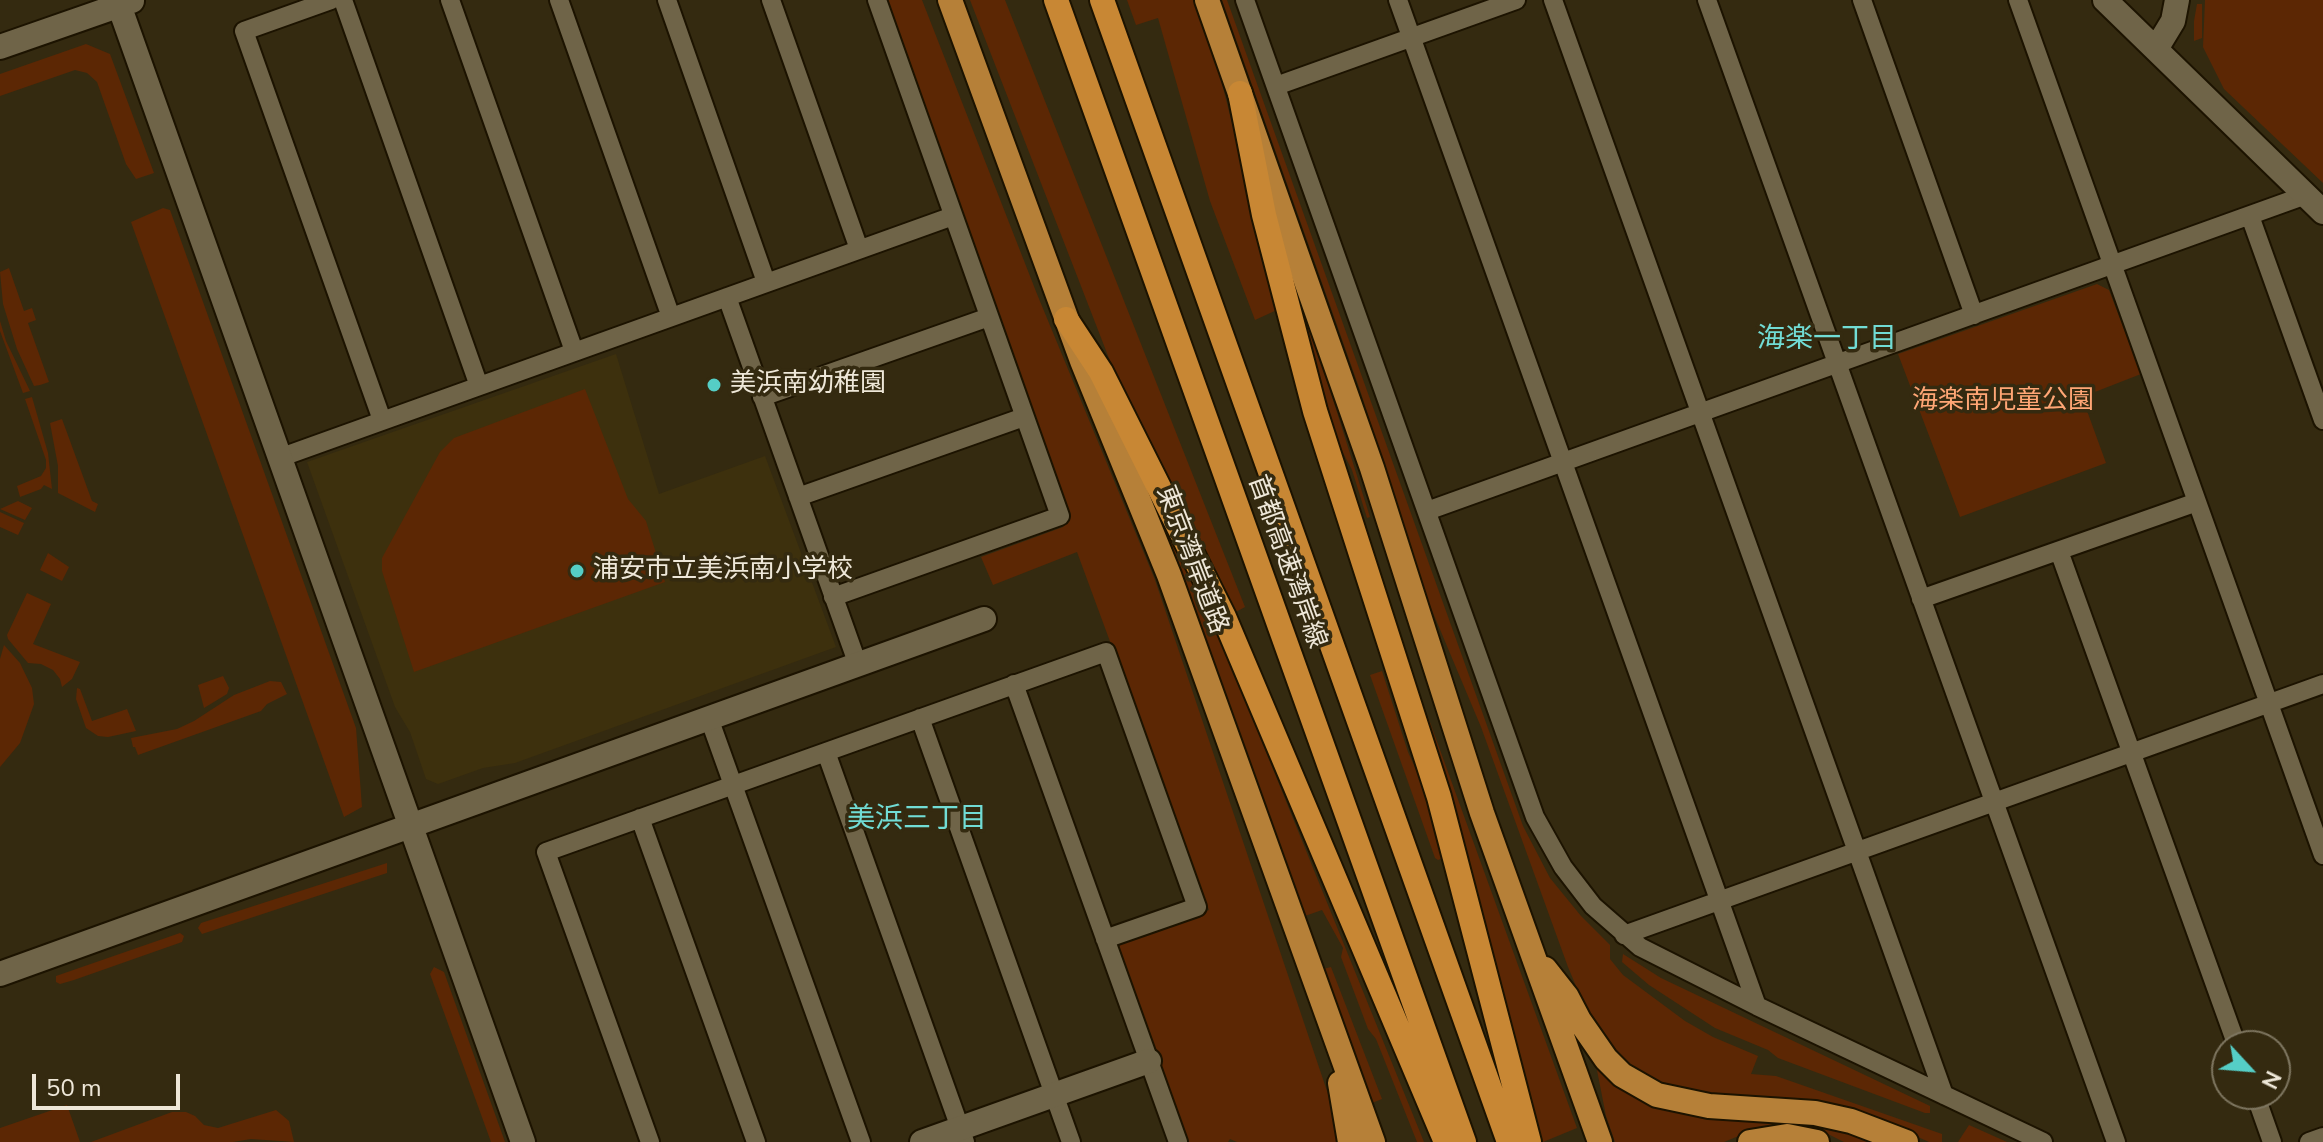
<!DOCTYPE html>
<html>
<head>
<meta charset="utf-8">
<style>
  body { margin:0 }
  #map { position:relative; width:2323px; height:1142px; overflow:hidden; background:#342a10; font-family:"Nunito Sans",sans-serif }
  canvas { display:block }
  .north { position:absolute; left:2211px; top:1030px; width:80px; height:80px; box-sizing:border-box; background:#342a10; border:2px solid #7e7660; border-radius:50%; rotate:116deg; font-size:22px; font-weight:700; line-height:32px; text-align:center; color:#eee7d8 }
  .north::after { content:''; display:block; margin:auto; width:28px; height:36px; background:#55cec6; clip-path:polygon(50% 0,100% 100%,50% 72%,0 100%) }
  .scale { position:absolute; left:32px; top:1074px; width:148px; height:36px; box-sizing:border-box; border:4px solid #eee7d8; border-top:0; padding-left:10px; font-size:24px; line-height:28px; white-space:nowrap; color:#eee7d8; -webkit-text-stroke:6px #342a10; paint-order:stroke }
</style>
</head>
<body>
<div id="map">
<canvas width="2323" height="1142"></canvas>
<div class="north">N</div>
<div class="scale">50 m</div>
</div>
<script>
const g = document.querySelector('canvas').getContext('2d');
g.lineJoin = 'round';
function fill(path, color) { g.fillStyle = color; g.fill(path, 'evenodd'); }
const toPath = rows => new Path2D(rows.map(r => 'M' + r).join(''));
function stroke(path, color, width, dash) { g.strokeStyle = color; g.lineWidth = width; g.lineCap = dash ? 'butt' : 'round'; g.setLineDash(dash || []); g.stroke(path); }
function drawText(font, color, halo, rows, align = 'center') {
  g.font = font + ' "Nunito Sans","Noto Sans JP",sans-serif'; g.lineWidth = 7; g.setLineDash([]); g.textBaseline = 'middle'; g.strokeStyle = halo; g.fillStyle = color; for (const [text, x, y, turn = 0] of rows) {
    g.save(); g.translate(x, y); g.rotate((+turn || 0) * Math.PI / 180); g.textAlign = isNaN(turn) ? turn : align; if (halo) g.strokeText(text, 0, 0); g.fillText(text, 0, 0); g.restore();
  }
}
const built = toPath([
  [616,354,659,494,765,456,836,647,515,763,483,768,438,784,426,779,410,732,395,707,307,462]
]);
const green = toPath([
  [873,0,922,0,1037,294,1155,580,1330,1100,1340,1142,1237,1142,1230,1139,1228,1142,1186,1142,1118,951,1121,942,1209,910,1077,552,993,585,981,557,1063,527,1066,521],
  [970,0,1005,0,1245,607,1232,614,1124,397],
  [1127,0,1194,0,1216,60,1279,309,1255,320,1210,201,1158,18,1136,25],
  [1222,0,1227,0,1523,826,1550,878,1581,916,1610,945,1610,959,1623,975,1685,1021,1713,1037,1758,1056,1751,1074,1776,1076,1942,1134,1942,1142,1929,1142,1896,1127,1700,1097,1657,1083,1639,1073,1605,1041,1584,1005,1568,967,1481,727,1423,589,1361,393],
  [2205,0,2323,0,2323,183,2224,89,2203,47],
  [2197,4,2202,4,2202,38,2194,41,2194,21],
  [86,44,110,54,154,173,136,179,126,164,97,82,87,73,75,70,0,96,0,74],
  [163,208,170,210,356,728,362,807,344,817,131,222],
  [9,268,24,311,32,308,36,320,28,323,49,382,40,385,34,386,17,349,3,304,0,272],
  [2097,284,2109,290,2141,374,2082,397,2106,463,1960,517,1898,354],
  [0,321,6,341,30,391,23,393,0,331],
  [1307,330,1311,330,1370,517,1367,518,1352,470,1338,443],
  [585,389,628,499,646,521,665,582,414,672,382,571,382,558,440,452,454,438],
  [32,397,48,453,52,489,44,485,41,489,20,497,17,486,41,476,46,468,46,460,25,399],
  [62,419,92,501,98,504,95,512,58,493,58,466,50,423],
  [18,501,32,508,25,520,0,509],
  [1153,504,1213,621,1424,1142,1417,1142,1376,1039,1368,1029,1341,957,1343,948,1322,910,1305,916],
  [0,512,24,523,18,535,0,527],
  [48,553,69,567,62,581,40,570],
  [27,593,51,604,33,644,80,662,72,679,62,687,60,679,53,670,41,664,28,663,8,639,7,635],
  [4,645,20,663,32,688,34,704,20,743,0,767,0,659],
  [1382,671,1408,752,1422,783,1444,852,1443,858,1438,860,1435,858,1370,675],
  [223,676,229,688,227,694,204,708,198,685],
  [270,681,281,682,287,694,267,704,261,711,138,755,135,747,133,747,131,738,177,729,194,721,234,695],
  [77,688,80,689,92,721,127,709,136,731,108,737,98,736,86,728,76,699],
  [1427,714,1577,1128,1543,1142,1517,1065],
  [387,863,387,873,202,934,198,928,201,923],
  [180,933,184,936,182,942,74,980,60,984,56,982,56,976],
  [1623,954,1661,978,1930,1106,1930,1113,1925,1113,1778,1058,1768,1050,1715,1028,1649,985,1622,962],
  [434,967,444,972,505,1142,491,1142,430,974],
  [1331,967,1382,1099,1372,1103,1323,969],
  [1595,1060,1612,1077,1814,1122,1886,1142,1844,1142,1820,1130,1787,1125,1758,1128,1724,1142,1615,1142,1606,1116],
  [67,1105,80,1142,0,1142,0,1128],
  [276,1110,289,1121,294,1142,251,1139,233,1142,91,1142,172,1112,186,1112,195,1116,204,1125,218,1128],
  [1969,1125,2007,1142,1958,1142]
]);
const minor = toPath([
  [331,0,244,31,382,420],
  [343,0,479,386],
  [450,0,574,351],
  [559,0,671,317],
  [667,0,766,282],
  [771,0,859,249],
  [1245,0,1535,817,1563,867,1593,906,1640,947,1757,1006,2043,1142],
  [1398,0,1757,1006],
  [1553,0,1944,1095],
  [1707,0,2116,1142],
  [1862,0,1974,315],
  [2018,0,2323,855],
  [1276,86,1516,0],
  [2250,216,2323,420],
  [727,297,858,665],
  [762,397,989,317],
  [279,458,953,216],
  [798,497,1024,417],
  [1427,511,2306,195],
  [2059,551,2237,1046],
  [833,597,1060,516,877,0],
  [1921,599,2197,502],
  [1014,684,1178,1142],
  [709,718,861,1142],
  [920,718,1071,1142],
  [826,752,965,1142],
  [640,818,756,1142],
  [1624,935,2323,684],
  [2255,1094,2272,1142],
  [650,1142,546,852,1106,652,1197,907,1105,939],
  [2309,1142,2323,1137]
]);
const tertiary = toPath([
  [2105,0,2323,212],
  [119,5,523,1142],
  [0,47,132,1],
  [2156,49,2173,21,2177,0],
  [0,974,984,619],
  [922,1142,1149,1061]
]);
const trunk = toPath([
  [950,0,1082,361,1169,575,1373,1142],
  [1207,0,1372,468,1482,813,1600,1142],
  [1545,969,1567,997,1579,1020,1606,1059,1622,1075,1657,1095,1709,1106,1815,1113,1851,1121,1906,1142],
  [1340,1083,1350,1142],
  [1750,1142,1787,1136,1817,1142]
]);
const motorway = toPath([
  [1056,0,1464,1142],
  [1102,0,1509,1142],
  [1240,93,1264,215,1315,411,1439,797,1529,1142],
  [1066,319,1101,372,1224,617,1446,1142]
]);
const markers = [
  [714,385,8,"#55cec6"],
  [577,571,8,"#55cec6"]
];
const poiNames = [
  ["美浜南幼稚園",730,385],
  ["浦安市立美浜南小学校",593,571]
];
const parkNames = [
  ["海楽南児童公園",2003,402]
];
const streetNames = [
  ["東京湾岸道路",1191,560,69],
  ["首都高速湾岸線",1286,562,70]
];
const neighbourhoodNames = [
  ["海楽一丁目",1827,340],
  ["美浜三丁目",917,820]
];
fill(built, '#3d300d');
fill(green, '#5c2704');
stroke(minor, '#1c1300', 22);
stroke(tertiary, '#1c1300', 28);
stroke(trunk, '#1c1300', 28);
stroke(motorway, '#1c1300', 28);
stroke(minor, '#6f6448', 18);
stroke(tertiary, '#6f6448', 24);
stroke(trunk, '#b68038', 24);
stroke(motorway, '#c88734', 24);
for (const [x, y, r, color] of markers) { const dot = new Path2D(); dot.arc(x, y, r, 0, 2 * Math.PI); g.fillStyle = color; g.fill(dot); stroke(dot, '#342a10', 3); }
drawText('26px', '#eee7d8', '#342a10', poiNames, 'left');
drawText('26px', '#ffa675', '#342a10', parkNames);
drawText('26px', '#eee7d8', '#342a10', streetNames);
drawText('28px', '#71dcd5', '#342a10', neighbourhoodNames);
</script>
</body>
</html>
